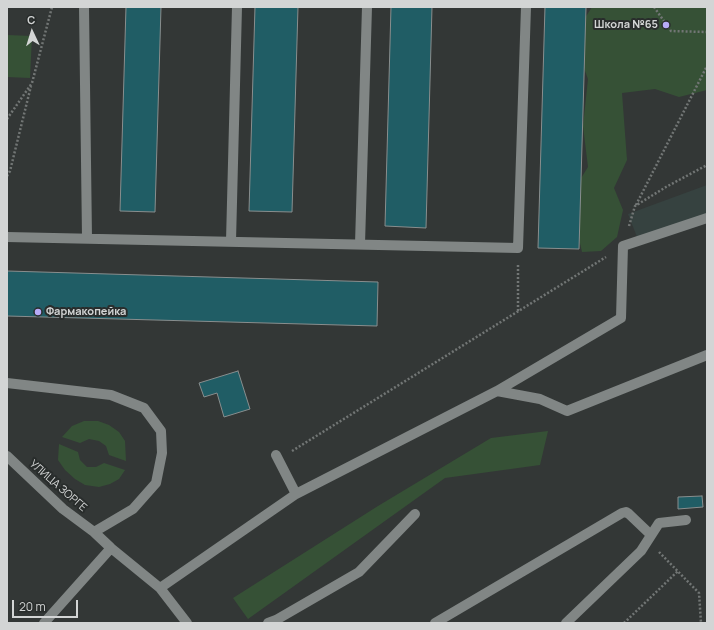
<!DOCTYPE html>
<html>
<head>
<meta charset="utf-8">
<style>
  body { margin:0 }
  #map { position:relative; width:714px; height:630px; overflow:hidden; background:#333736; font-family:Manrope,sans-serif }
  canvas { display:block }
  .frame { position:absolute; inset:0; border:8px solid #d3d5d5; pointer-events:none }
  .north { position:absolute; left:12px; top:12px; width:40px; height:40px; -webkit-text-stroke:3px #292d2c; paint-order:stroke; rotate:356deg; font-size:11px; font-weight:700; line-height:16px; text-align:center; color:#d3d5d5 }
  .north::after { content:''; display:block; margin:auto; width:14px; height:18px; background:#d3d5d5; clip-path:polygon(50% 0,100% 100%,50% 72%,0 100%) }
  .scale { position:absolute; left:12px; top:600px; width:66px; height:18px; box-sizing:border-box; border:2px solid #d3d5d5; border-top:0; padding-left:5px; font-size:12px; line-height:14px; white-space:nowrap; color:#d3d5d5; -webkit-text-stroke:3px #292d2c; paint-order:stroke }
</style>
</head>
<body>
<div id="map">
<canvas width="714" height="630"></canvas>
<div class="frame"></div>
<div class="north">С</div>
<div class="scale">20 m</div>
</div>
<script>
const g = document.querySelector('canvas').getContext('2d');
g.lineJoin = 'round';
function fill(path, color) { g.fillStyle = color; g.fill(path, 'evenodd'); }
const toPath = rows => new Path2D(rows.map(r => 'M' + r).join(''));
function stroke(path, color, width, dash) { g.strokeStyle = color; g.lineWidth = width; g.lineCap = dash ? 'butt' : 'round'; g.setLineDash(dash || []); g.stroke(path); }
function drawText(font, color, halo, rows, align = 'center') {
  g.font = font + ' Manrope,sans-serif'; g.lineWidth = 4; g.setLineDash([]); g.textBaseline = 'middle'; g.strokeStyle = halo; g.fillStyle = color; for (const [text, x, y, turn = 0] of rows) {
    g.save(); g.translate(x, y); g.rotate((+turn || 0) * Math.PI / 180); g.textAlign = isNaN(turn) ? turn : align; if (halo) g.strokeText(text, 0, 0); g.fillText(text, 0, 0); g.restore();
  }
}
const built = toPath([
  [707,185,707,215,639,242,628,214]
]);
const green = toPath([
  [592,7,707,7,707,90,679,97,655,89,622,93,627,160,614,188,623,210,617,237,601,251,582,252,577,230,578,183,588,167,583,126,588,79,581,60,581,24],
  [7,35,32,36,30,78,7,77],
  [84,421,98,421,109,425,119,432,125,441,126,461,109,455,106,446,99,441,89,439,80,443,62,437,72,426],
  [548,431,540,465,445,478,248,619,233,598,378,506,491,438],
  [59,444,78,452,80,460,87,467,96,467,104,463,125,470,119,479,110,484,99,487,85,485,75,479,65,470,58,460]
]);
const building = toPath([
  [126,7,161,7,155,212,120,211,126,7],
  [255,7,298,7,292,212,249,211,255,7],
  [391,7,432,7,426,228,385,226,391,7],
  [545,7,586,7,579,249,538,248,545,7],
  [7,271,378,282,377,326,7,316,7,271],
  [238,371,250,409,224,417,217,393,204,397,199,383,238,371],
  [702,496,703,507,678,509,678,497,702,496]
]);
const path = toPath([
  [654,7,671,31,707,32],
  [7,119,32,83,52,7],
  [7,176,10,171,31,86],
  [636,205,707,66],
  [629,226,635,206,666,187,707,165],
  [518,265,518,311],
  [292,451,606,257],
  [659,552,699,593,701,623],
  [624,623,678,571]
]);
const minor = toPath([
  [84,7,87,238],
  [7,237,518,248,526,7],
  [231,241,237,7],
  [360,244,367,7],
  [7,383,111,395,144,408,161,431,162,453,156,483,133,509,94,532],
  [497,391,540,399,567,411,707,355],
  [276,455,296,494],
  [7,456,63,509,94,532,111,548,160,588,187,623],
  [160,588,296,494,497,391,621,318,623,246,707,218],
  [44,623,111,548],
  [268,623,276,620,359,572,415,514],
  [435,623,622,513,626,512,629,514,651,535],
  [566,623,641,551,659,523,686,520]
]);
const markers = [
  [666,25,4,"#b7abf7"],
  [38,312,4,"#b7abf7"]
];
const poiNames = [
  ["Школа №65",658,25],
  ["Фармакопейка",46,312,"left"]
];
const streetNames = [
  ["УЛИЦА ЗОРГЕ",58,486,41]
];
fill(built, '#364240');
fill(green, '#365136');
fill(building, '#205d65');
stroke(building, '#898e8e', 1);
stroke(path, '#727675', 2.5, [2, 2]);
stroke(minor, '#818685', 10);
for (const [x, y, r, color] of markers) { const dot = new Path2D(); dot.arc(x, y, r, 0, 2 * Math.PI); g.fillStyle = color; g.fill(dot); stroke(dot, '#292d2c', 1.5); }
drawText('bold 11px', '#d3d5d5', '#292d2c', poiNames, 'right');
drawText('11px', '#d3d5d5', '#292d2c', streetNames);
</script>
</body>
</html>
